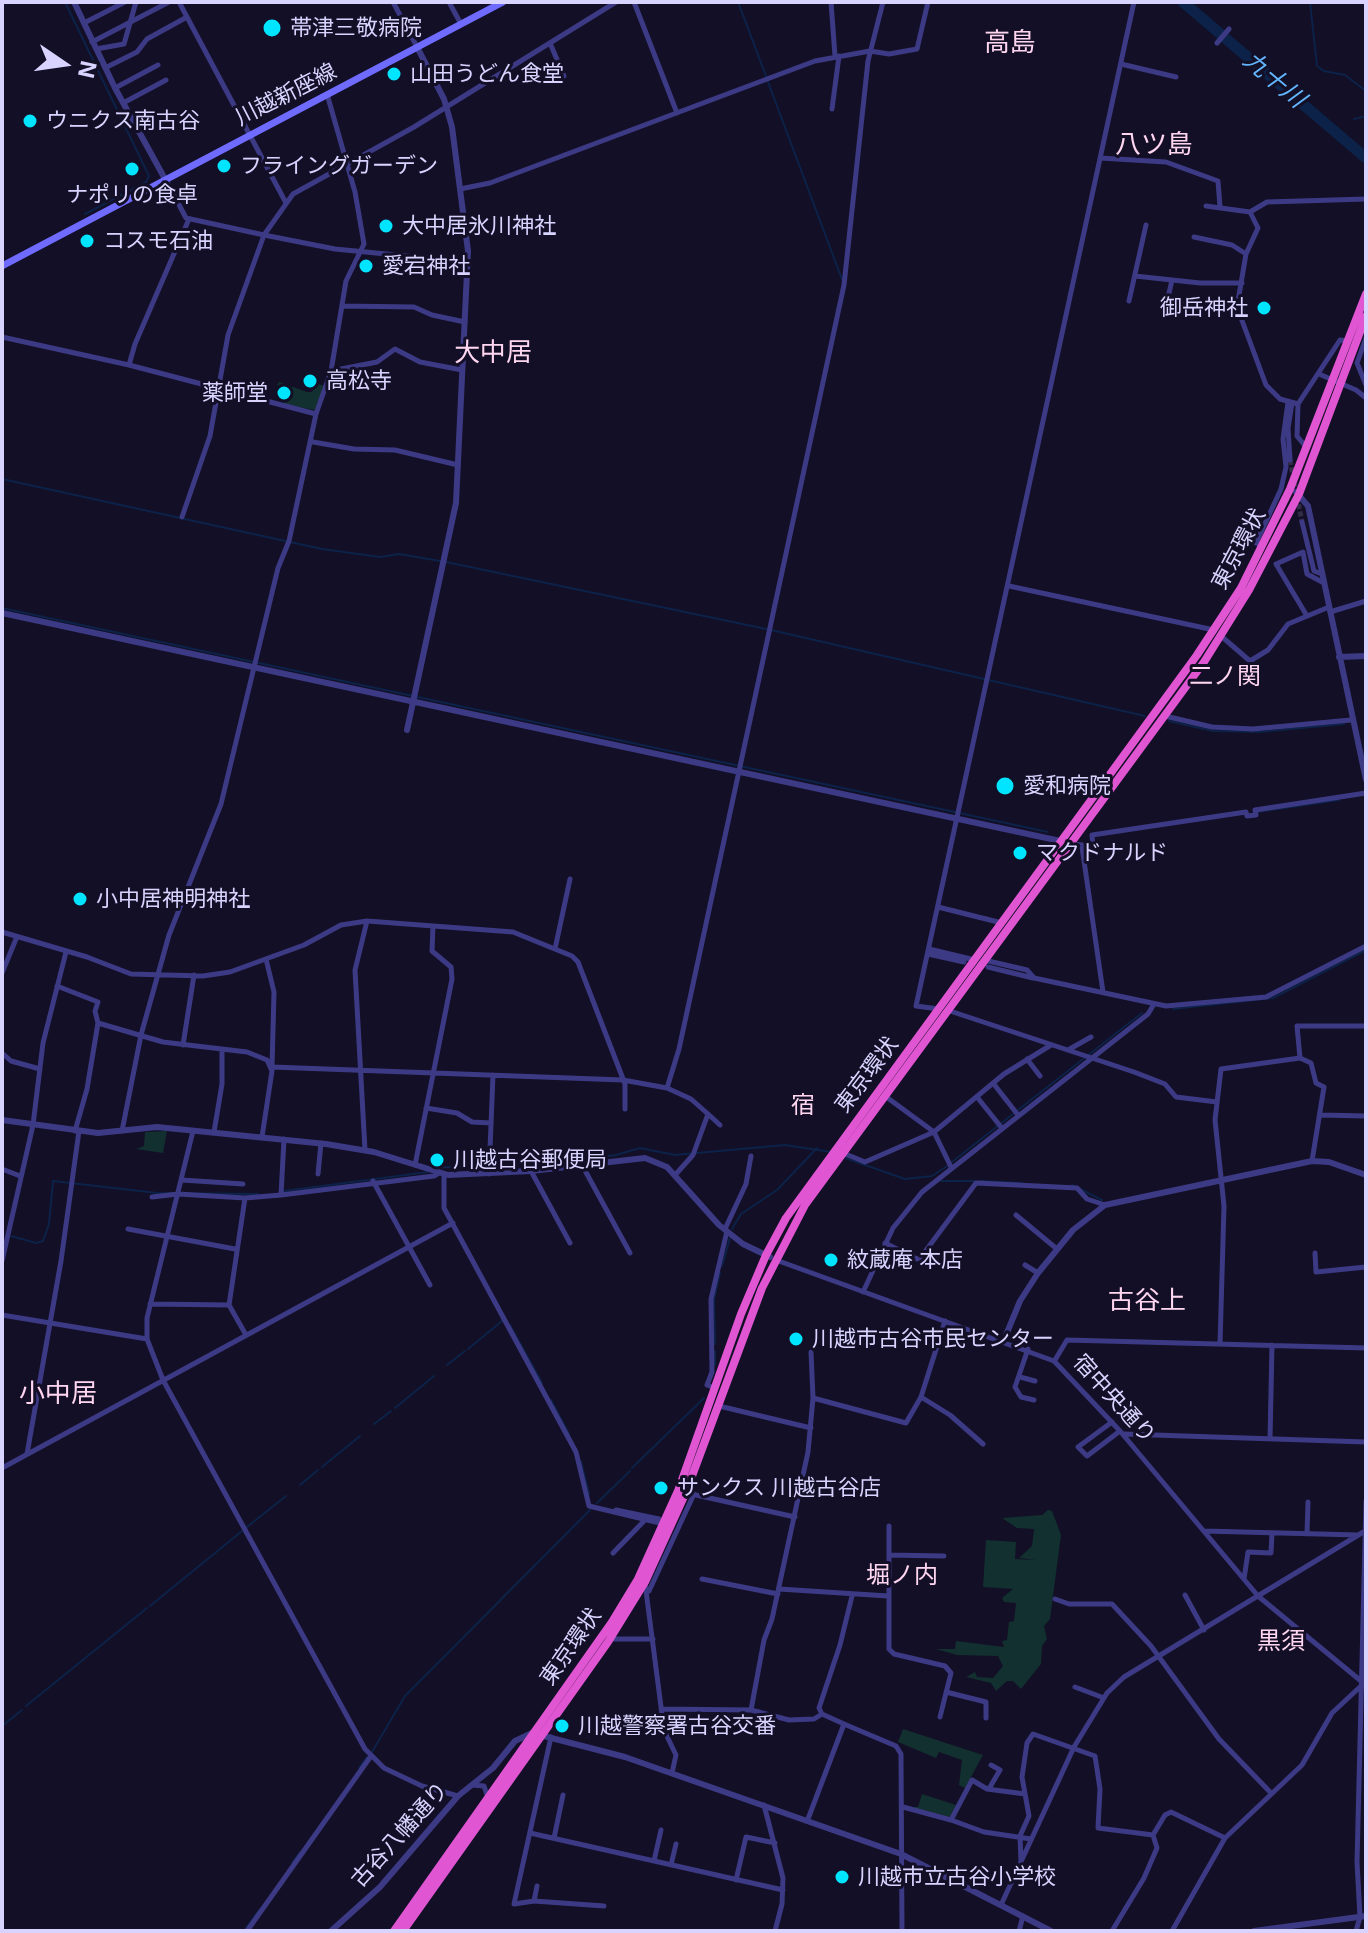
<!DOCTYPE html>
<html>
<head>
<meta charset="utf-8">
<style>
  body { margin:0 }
  #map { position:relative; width:1368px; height:1933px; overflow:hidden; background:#130f26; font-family:Inter,sans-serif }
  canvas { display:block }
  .frame { position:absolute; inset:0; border:4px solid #d9d4ff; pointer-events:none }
  .north { position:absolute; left:24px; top:24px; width:80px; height:80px; -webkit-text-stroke:6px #130f26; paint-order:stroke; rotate:103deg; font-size:22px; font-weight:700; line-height:32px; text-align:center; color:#d9d4ff }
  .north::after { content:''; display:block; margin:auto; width:28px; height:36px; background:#d9d4ff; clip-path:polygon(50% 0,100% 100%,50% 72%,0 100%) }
</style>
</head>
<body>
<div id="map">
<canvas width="1368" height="1933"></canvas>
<div class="frame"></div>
<div class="north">N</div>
</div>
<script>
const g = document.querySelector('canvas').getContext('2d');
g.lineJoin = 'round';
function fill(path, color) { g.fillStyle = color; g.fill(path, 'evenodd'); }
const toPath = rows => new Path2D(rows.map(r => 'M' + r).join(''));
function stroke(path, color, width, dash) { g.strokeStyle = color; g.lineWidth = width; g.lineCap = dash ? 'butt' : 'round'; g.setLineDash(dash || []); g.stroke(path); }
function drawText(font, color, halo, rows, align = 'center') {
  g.font = font + ' Inter,"Noto Sans JP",sans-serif'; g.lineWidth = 6; g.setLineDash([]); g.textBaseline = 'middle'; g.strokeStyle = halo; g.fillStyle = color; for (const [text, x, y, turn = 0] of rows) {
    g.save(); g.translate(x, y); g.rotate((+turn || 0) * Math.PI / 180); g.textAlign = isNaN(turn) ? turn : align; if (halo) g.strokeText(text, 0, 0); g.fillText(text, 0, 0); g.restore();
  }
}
const green = toPath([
  [279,382,307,392,312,392,316,383,324,386,315,410,277,403,287,402,290,390,277,385],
  [167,1131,163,1153,136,1149,144,1146,145,1132],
  [1048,1510,1052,1511,1061,1535,1050,1619,1044,1626,1047,1639,1042,1646,1041,1664,1021,1689,1013,1681,1007,1681,996,1691,991,1683,966,1677,975,1672,977,1677,993,1678,1003,1666,998,1656,957,1655,936,1649,955,1649,956,1641,1004,1647,1002,1641,1007,1640,1009,1622,1014,1621,1016,1603,1004,1602,1002,1598,1013,1589,983,1587,986,1540,1016,1542,1015,1559,1036,1560,1019,1558,1032,1546,1034,1529,1017,1528,1002,1518,1042,1515],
  [903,1729,983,1755,965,1788,959,1785,962,1760,939,1752,936,1758,898,1742],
  [922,1794,956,1805,950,1817,910,1807,918,1807]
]);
const stream = toPath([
  [65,2,149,176,146,182,85,214],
  [738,2,766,76],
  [1310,2,1317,66,1324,71,1345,75,1366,91],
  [768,82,843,282],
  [1354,119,1366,116],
  [2,479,322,549,380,557,399,554,440,561],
  [446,562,771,630,1145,716],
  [2,608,1048,832],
  [1169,721,1213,731,1259,732,1344,724],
  [1257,812,1339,800],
  [1173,1009,1273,998,1366,950],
  [1018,1110,1142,1013],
  [845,1158,905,1179,932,1176,947,1166],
  [952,1162,1013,1114],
  [432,1168,572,1160,616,1155,640,1148,675,1155,785,1145,831,1152],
  [941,1181,974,1181],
  [980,1181,1022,1183],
  [1072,1185,1102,1200],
  [284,1191,428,1172],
  [732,1229,741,1214,777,1190,817,1148],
  [11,1236,36,1243,43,1241,49,1224,53,1181,157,1193,258,1194],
  [722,1266,730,1238],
  [510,1325,542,1383],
  [715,1344,714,1299,720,1273],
  [468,1349,502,1321],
  [715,1351,715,1365],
  [447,1365,465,1351],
  [551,1400,569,1434],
  [395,1408,434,1376],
  [374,1424,391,1411],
  [581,1461,589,1494],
  [322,1467,360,1436],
  [632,1468,704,1398],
  [300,1485,318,1470],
  [597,1503,630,1471],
  [247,1527,286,1496],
  [150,1606,242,1531],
  [26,1706,147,1608],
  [2,1726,22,1710],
  [372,1752,405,1696,590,1510],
  [359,1768,367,1757],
  [292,1863,300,1852],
  [246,1928,259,1910]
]);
const river = toPath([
  [1183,2,1366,158]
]);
const minorTunnel = toPath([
  [1290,460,1302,522]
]);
const minor = toPath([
  [393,2,417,47],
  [634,2,677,113],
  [831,2,835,56],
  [450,4,461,24],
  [187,17,286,203],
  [84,23,125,2],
  [92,42,169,2],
  [550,43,564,76],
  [1217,43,1229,29],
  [96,49,124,44,136,2],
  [1121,64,1176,77],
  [105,68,137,52,147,39,187,17,179,2],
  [115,88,158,65],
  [125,102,166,80],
  [832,109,839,56],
  [1100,158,1166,162,1218,181,1220,207],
  [166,180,186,218,264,235,293,194,414,127,616,2],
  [460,189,490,183,815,61,870,51,889,54,917,49,928,2],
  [1206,206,1250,212,1267,202,1366,199],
  [1250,212,1258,228,1246,254,1237,307,1266,385,1280,399,1298,404],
  [1194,237,1232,245,1246,254],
  [1135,276,1200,283,1242,283],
  [1172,280,1167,302,1237,307],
  [1129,301,1146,225],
  [342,306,414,307,432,315,465,322],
  [2,337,129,365,135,344,189,219],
  [1366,338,1357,363,1366,385],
  [129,365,316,414],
  [331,371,377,362,395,349,420,362,462,370],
  [1319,374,1356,390,1366,398],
  [313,442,354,449,395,450,458,465],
  [1306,447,1297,436,1298,404,1340,340,1348,341],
  [1290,460,1288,428,1292,403],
  [182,517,210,436,228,335,264,235,335,249,468,262],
  [1302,522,1314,571,1322,574],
  [1263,545,1256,543,1281,489,1286,467,1283,439,1288,402],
  [1009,586,1214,630],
  [1330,612,1366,601],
  [1307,616,1276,564,1303,552,1307,574,1324,583],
  [1221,636,1250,661,1268,650,1288,624,1329,607],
  [1165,716,1212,727,1253,729,1351,720],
  [1072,844,1093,846,1092,835,1246,812,1247,816,1256,815,1255,810,1366,793],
  [1082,847,1103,992],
  [938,907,1002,923],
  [2,932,87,957,131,974,203,976,230,972,304,945,341,925,367,921,513,932,572,956,578,962,625,1084,625,1109],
  [555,949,570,879],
  [929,949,975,960],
  [928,954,964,962],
  [266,959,274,992,272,1067,623,1080,667,1088,691,1099,708,1114,693,1155,676,1174],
  [984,960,1027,970,1034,978,1166,1006,1266,997,1366,946],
  [988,967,1033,978],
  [2,973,16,939],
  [57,986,98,1002,95,1011,98,1023],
  [939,1009,916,1006,1134,2],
  [947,1010,1134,1072,1165,1084,1176,1097,1217,1102],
  [183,1045,194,975],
  [1068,1050,1091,1037],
  [2,1053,11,1061,40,1069],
  [1300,1058,1297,1026,1366,1026],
  [1027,1059,1040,1076],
  [993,1083,1018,1115],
  [667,1088,679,1049,844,285,868,61,883,2],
  [885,1096,934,1132,951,1167],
  [977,1097,1001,1127],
  [426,1108,457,1113,472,1122,491,1123],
  [708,1114,720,1125],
  [1320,1115,1366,1116],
  [75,1131,87,1089,98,1023,163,1042,247,1052,267,1060,272,1071,262,1137],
  [122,1131,141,1035,169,935,221,804,278,568,289,541,316,414,331,371,346,281,364,244,355,192,327,94],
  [193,1131,147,1318,147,1339,163,1380,365,1749,384,1768,422,1786,458,1796],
  [214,1132,222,1084,222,1050],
  [365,1150,355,970,367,921],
  [843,1153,865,1162,934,1132,1004,1074,1051,1045],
  [415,1165,452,979,451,967,432,951,433,926],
  [582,1165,630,1253],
  [2,1169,20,1176],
  [531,1171,570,1243],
  [318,1174,321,1143],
  [444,1174,444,1208,576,1452,589,1506,664,1524],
  [489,1174,493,1075],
  [182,1180,243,1184],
  [373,1181,430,1285],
  [281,1195,434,1176,439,1173],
  [152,1197,178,1194,245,1198,281,1195,284,1139],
  [1016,1215,1057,1249],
  [128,1229,235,1249],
  [725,1229,746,1184,751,1156],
  [885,1243,917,1259,921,1257,976,1183,1077,1188,1087,1199,1105,1205],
  [1315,1253,1316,1272,1366,1267],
  [776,1260,1054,1361,1120,1431,1258,1596,1361,1681],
  [2,1261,33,1125,43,1043,66,952],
  [1025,1265,1038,1273],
  [863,1292,893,1228,922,1192,1148,1014,1154,1004],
  [150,1304,229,1305,246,1335],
  [229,1305,245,1198],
  [2,1315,147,1339],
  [1220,1344,1224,1206,1215,1120,1221,1069,1300,1058,1311,1063,1316,1083,1324,1087,1312,1161],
  [1028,1349,1015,1387,1021,1397,1034,1400],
  [1055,1360,1067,1340,1366,1348],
  [1020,1377,1035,1381],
  [715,1388,707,1385,712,1372,711,1299,727,1231],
  [921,1397,950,1415,983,1444],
  [813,1398,906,1423,921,1397,945,1321],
  [719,1406,811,1428],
  [1112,1422,1078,1447,1087,1456,1120,1431],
  [1124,1434,1366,1442],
  [1270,1439,1272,1345],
  [27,1454,61,1261,79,1131],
  [2,1468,453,1223],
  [687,1493,795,1517],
  [616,1510,659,1519],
  [889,1526,889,1649,894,1654,945,1666,951,1673,940,1717],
  [1204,1531,1358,1535],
  [1307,1534,1308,1502],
  [613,1553,644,1521],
  [889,1555,944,1556],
  [702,1579,778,1594],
  [1244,1579,1248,1552,1271,1553,1272,1533],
  [645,1583,664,1730,676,1755,672,1773],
  [779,1589,888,1596],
  [649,1591,694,1494],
  [1185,1595,1204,1630],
  [1055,1599,1069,1604,1112,1604,1151,1646,1219,1739,1271,1793],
  [610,1639,653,1639],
  [1075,1687,1104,1698],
  [946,1692,986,1702,986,1718],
  [661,1709,751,1710,789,1720,814,1719,822,1714],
  [751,1710,764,1640,772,1619,808,1452,813,1398,811,1352],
  [844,1724,896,1746,901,1754,902,1931],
  [551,1737,514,1904,534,1901,604,1906],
  [472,1785,484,1786,487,1795],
  [990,1787,1000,1770,991,1765],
  [764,1805,783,1878,782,1904,775,1931],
  [903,1807,951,1820,972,1780,987,1789,1025,1794],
  [808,1819,844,1724,822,1714,819,1708,840,1645,852,1596],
  [951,1820,984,1832,1031,1839],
  [530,1833,783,1890],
  [554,1838,563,1795],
  [654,1861,661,1830],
  [1021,1862,1020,1836,1029,1816,1022,1777,1027,1743,1033,1734,1095,1756,1100,1789,1098,1828,1153,1835],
  [671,1865,676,1844],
  [736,1880,746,1837,775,1843],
  [534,1901,537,1886],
  [1001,1905,1074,1747,1107,1693,1124,1677,1365,1531],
  [247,1931,371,1756],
  [1019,1931,1023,1916],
  [1112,1931,1144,1878,1157,1848,1153,1835,1165,1815,1171,1812,1225,1838],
  [1172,1931,1225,1838,1302,1765,1332,1713,1361,1686,1366,1687],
  [1356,1931,1360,1917,1357,1862,1366,1501]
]);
const tertiary = toPath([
  [74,2,115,88,165,179],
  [1296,492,1308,506,1366,780],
  [2,613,1065,842],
  [1339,657,1366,656],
  [407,730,456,503,468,251,452,127,444,99,417,47],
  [2,1120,98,1133,157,1127,326,1144,374,1152,448,1175,531,1171,645,1158,667,1167,719,1225,743,1244,770,1257],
  [1004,1340,1020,1301,1038,1273,1073,1230,1105,1205,1312,1161,1329,1162,1366,1175],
  [331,1931,380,1887,458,1796,493,1768,515,1741,532,1733,625,1757,901,1854,1051,1931],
  [1254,1931,1366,1916]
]);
const secondary = toPath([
  [2,266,503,2]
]);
const trunk = toPath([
  [394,1931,612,1622,638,1579,678,1491,741,1314,766,1255,786,1218,1197,655,1241,588,1290,489,1366,294],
  [403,1931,608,1642,645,1582,686,1492,762,1288,805,1205,1204,662,1249,590,1299,494,1366,316]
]);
const markers = [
  [272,28,10,"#00e5ff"],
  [394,74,8,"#00e5ff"],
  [30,121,8,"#00e5ff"],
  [224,166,8,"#00e5ff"],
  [132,169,8,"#00e5ff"],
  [386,226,8,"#00e5ff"],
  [87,241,8,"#00e5ff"],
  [366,266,8,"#00e5ff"],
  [1264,308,8,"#00e5ff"],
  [310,381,8,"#00e5ff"],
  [284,393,8,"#00e5ff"],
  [1005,786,10,"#00e5ff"],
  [1020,853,8,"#00e5ff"],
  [80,899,8,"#00e5ff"],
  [437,1160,8,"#00e5ff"],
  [831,1260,8,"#00e5ff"],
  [796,1339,8,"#00e5ff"],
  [661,1488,8,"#00e5ff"],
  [562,1726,8,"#00e5ff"],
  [842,1877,8,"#00e5ff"]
];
const poiNames = [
  ["帯津三敬病院",290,28],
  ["山田うどん食堂",410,74],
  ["ウニクス南古谷",46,121],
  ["フライングガーデン",240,166],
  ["ナポリの食卓",132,195,"center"],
  ["大中居氷川神社",402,226],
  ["コスモ石油",103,241],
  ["愛宕神社",382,266],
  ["御岳神社",1248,308,"right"],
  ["高松寺",326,381],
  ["薬師堂",268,393,"right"],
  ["愛和病院",1023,786],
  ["マクドナルド",1036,853],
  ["小中居神明神社",96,899],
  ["川越古谷郵便局",453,1160],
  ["紋蔵庵 本店",847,1260],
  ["川越市古谷市民センター",812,1339],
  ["サンクス 川越古谷店",677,1488],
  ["川越警察署古谷交番",578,1726],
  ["川越市立古谷小学校",858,1877]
];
const streetNames = [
  ["川越新座線",286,95,-27],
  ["東京環状",1239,549,-62],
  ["東京環状",867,1075,-53],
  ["宿中央通り",1114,1399,48],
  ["東京環状",571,1647,-55],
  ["古谷八幡通り",400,1835,-48]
];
const waterNames = [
  ["九十川",1274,80,40]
];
const neighbourhoodNames = [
  ["二ノ関",1225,677],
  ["宿",803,1106],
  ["堀ノ内",902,1576],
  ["黒須",1281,1642]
];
const quarterNames = [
  ["高島",1010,43],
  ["八ツ島",1154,145],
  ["大中居",493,353],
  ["古谷上",1147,1301],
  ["小中居",58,1394]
];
fill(green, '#12302f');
stroke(stream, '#0c2248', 2);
stroke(river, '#0c2248', 11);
stroke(minorTunnel, '#312d47', 5, [5, 2.5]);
stroke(minor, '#3d3a85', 5);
stroke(tertiary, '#3d3a85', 6);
stroke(secondary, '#6f6bff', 7);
stroke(trunk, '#e055d1', 8);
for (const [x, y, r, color] of markers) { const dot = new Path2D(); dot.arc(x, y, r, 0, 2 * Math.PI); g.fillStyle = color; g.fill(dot); stroke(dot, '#130f26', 3); }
drawText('22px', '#d9d4ff', '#130f26', poiNames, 'left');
drawText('22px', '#d9d4ff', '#130f26', streetNames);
drawText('italic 24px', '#62b6ff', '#130f26', waterNames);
drawText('24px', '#ffd6f0', '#130f26', neighbourhoodNames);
drawText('26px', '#ffd6f0', '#130f26', quarterNames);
</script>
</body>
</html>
